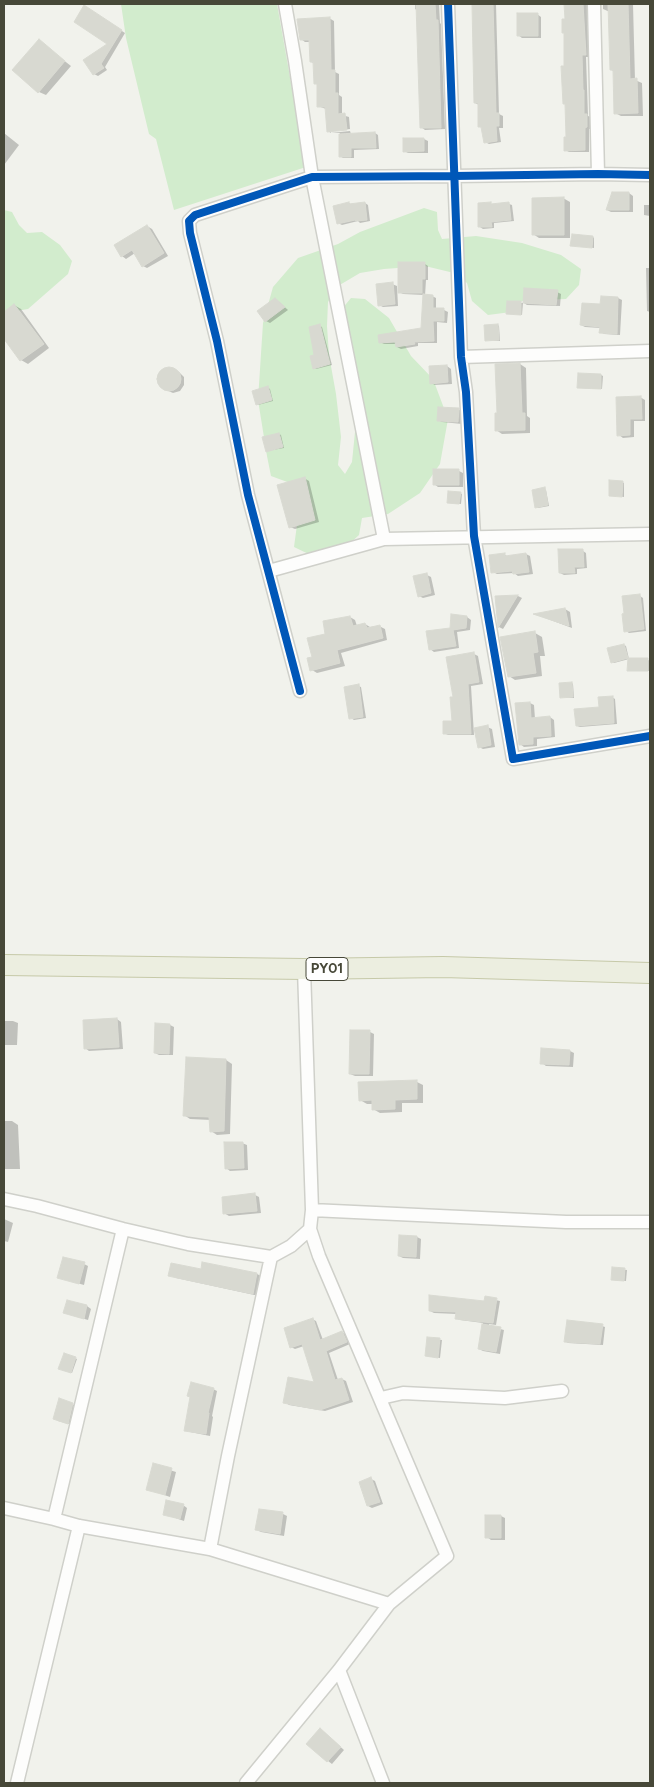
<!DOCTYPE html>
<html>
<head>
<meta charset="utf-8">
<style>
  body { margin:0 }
  #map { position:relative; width:654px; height:1787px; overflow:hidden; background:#f1f2ec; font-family:Figtree,sans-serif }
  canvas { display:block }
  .frame { position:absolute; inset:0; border:5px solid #474838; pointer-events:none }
</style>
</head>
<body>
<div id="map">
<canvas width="654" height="1787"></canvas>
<div class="frame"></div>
</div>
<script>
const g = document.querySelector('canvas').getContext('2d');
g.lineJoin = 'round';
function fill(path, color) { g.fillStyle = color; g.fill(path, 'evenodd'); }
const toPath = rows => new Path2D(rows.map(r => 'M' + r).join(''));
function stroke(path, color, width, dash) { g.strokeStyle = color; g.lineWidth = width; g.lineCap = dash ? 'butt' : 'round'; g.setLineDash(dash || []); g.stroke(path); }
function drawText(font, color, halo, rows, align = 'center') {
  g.font = font + ' Figtree,sans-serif'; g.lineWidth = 4.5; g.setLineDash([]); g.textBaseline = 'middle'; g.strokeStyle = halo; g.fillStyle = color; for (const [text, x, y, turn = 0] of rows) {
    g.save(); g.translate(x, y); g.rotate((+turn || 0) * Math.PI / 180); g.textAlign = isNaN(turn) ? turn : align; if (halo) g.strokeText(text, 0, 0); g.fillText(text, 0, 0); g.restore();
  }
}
const green = toPath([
  [121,4,277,4,306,167,174,210,156,139,149,134,126,38],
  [424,208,437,212,438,230,442,239,476,236,522,243,561,255,581,269,579,285,566,299,522,301,511,312,488,315,472,301,467,283,454,273,425,266,384,269,360,273,338,286,328,302,327,326,329,355,336,394,341,437,338,465,345,474,352,462,356,422,341,310,351,298,365,299,389,318,411,356,433,379,448,419,440,464,420,493,388,514,362,518,359,535,346,547,323,561,294,547,301,495,290,483,271,476,267,456,258,400,263,323,273,287,298,258,338,244,360,232],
  [4,210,12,212,19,225,27,233,42,232,60,245,72,261,68,274,28,309,4,313]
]);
const shadow = toPath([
  [415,4,439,4,440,23,441,24,445,129,425,130,421,127,417,10,415,9],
  [473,4,496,4,499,114,503,116,503,128,499,128,501,142,489,144,485,142,479,105,475,103],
  [566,4,591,4,590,12,587,12,589,57,586,57,588,116,591,117,591,129,589,129,589,152,569,152,565,150,567,138,567,105,564,103],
  [603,4,633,4,635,80,642,83,643,116,621,116,615,113,614,71,611,70,610,12,603,9],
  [88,9,125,33,105,67,107,70,98,76,94,74,109,44],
  [537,14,541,17,541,38,522,38,518,35],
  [329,18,334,21,335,72,339,74,339,95,342,97,342,115,349,117,350,129,331,131,331,133,328,131,326,109,318,106,318,85,315,83,314,63,311,62,311,42,305,42,301,39],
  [39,41,71,66,46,95,39,92],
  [350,131,351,134,375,133,378,135,379,149,354,150,354,158,343,158,340,156,340,133,331,133],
  [4,133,19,145,4,165],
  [424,139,428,141,428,153,408,153,404,151],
  [613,193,629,193,633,196,633,212,611,212,607,210],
  [563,198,570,202,570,238,539,238,533,234],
  [349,203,352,205,365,203,368,205,370,221,360,223,358,221,342,225,338,223],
  [490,204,493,205,509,204,512,205,514,221,494,223,494,228,483,229,480,227],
  [644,205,650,205,650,216,644,215],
  [147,226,152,229,168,256,147,268,143,266,135,253,126,259,122,256],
  [593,237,594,238,594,248,572,245],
  [425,264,428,266,428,280,426,280,425,296,432,296,436,298,436,309,444,310,448,312,447,323,437,322,437,343,418,343,418,346,401,349,397,347,397,344,384,344,380,342,423,329,424,295,403,294,399,292],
  [646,268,650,268,650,312,647,311],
  [392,284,397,286,398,306,383,307,379,305],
  [557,292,561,294,560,306,527,305,524,303],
  [602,297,618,298,622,300,620,335,604,334,601,332,601,328,585,327,581,325,601,306],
  [279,302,288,310,270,323,266,321],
  [508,302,523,303,522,315,508,313],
  [14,305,21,309,49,348,28,364,21,360,4,337,4,313],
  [498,325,499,326,500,341,486,340],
  [320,326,322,327,332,365,316,369,314,368],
  [520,364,526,368,527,416,530,418,530,433,502,434,496,430,498,414,497,365],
  [447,366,451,369,452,384,435,385,431,383,431,367],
  [171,368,179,372,184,377,184,385,180,391,173,393,164,389,159,384,158,377,164,369],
  [601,375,603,376,602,389,580,388],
  [268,388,270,389,273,401,258,405,257,404],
  [640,397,645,400,645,421,634,421,634,437,623,438,619,435],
  [458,409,463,412,462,424,442,422,438,420],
  [279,434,281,435,284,448,267,451],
  [459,471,463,473,463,487,438,487,434,484],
  [304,478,309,481,319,522,295,529,290,527],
  [622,482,624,483,624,497,610,495],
  [544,489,546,490,549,506,538,508,536,507],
  [460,493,462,494,461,504,450,503],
  [583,551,586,553,587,568,577,569,577,574,564,575,560,573],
  [504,554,508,557,526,554,530,556,533,574,518,576,514,573,497,574,493,572],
  [427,575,431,577,435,595,423,598,419,596],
  [518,596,522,598,503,629,499,627,496,598],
  [640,596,643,598,646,631,629,633,626,631,624,597],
  [565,609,570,612,572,628,537,615],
  [452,616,467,617,471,620,470,630,457,632,459,648,434,652,430,649,451,629],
  [350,617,355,620,357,626,365,624,370,627,379,626,385,629,387,640,341,653,345,666,317,673,312,670,314,658,327,634],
  [535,633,542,637,545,656,540,656,542,676,515,680,509,676],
  [624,645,626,646,629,659,614,663,612,662],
  [474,654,478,656,483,684,471,686,474,735,448,735,444,733,453,723,454,698],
  [648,660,650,661,649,671,629,670],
  [572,683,573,684,574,698,561,697],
  [358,686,361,687,366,718,354,720,351,718],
  [612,697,615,699,617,724,580,727,577,726],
  [530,703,534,705,535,719,550,717,554,720,555,737,537,739,537,746,524,747,520,744],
  [487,727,492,729,495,747,483,749,479,747,476,729,474,729],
  [117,1019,121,1022,123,1049,89,1051,85,1048,84,1021],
  [4,1021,13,1021,18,1023,17,1045,4,1045],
  [156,1024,170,1025,174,1027,173,1055,159,1055,155,1053],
  [370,1032,374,1034,373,1076,355,1076,350,1074],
  [570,1051,574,1053,573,1067,546,1066,542,1063],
  [226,1060,232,1064,230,1134,217,1135,211,1131,211,1120,190,1119,184,1115],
  [417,1082,423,1085,423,1103,402,1103,402,1112,380,1113,373,1109,373,1104,367,1104,360,1100],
  [4,1121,12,1121,18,1125,20,1169,4,1169],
  [242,1143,247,1145,248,1170,230,1171,226,1168],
  [255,1195,259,1197,261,1213,229,1216,224,1213],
  [4,1219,13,1223,8,1242,4,1241],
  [417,1237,421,1239,420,1259,403,1258,399,1256],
  [84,1264,88,1266,84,1285,59,1278],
  [203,1264,257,1274,263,1277,259,1296,176,1278,170,1275,202,1270],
  [613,1268,627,1270,626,1281,613,1280],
  [486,1298,500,1301,496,1325,489,1324,489,1326,504,1330,500,1354,483,1351,479,1349,483,1323,460,1320,456,1318,457,1314,434,1313,430,1311,485,1303],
  [87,1306,91,1309,88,1320,64,1313],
  [312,1319,316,1321,323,1340,342,1332,346,1335,350,1344,329,1353,338,1380,342,1379,346,1381,353,1402,325,1411,289,1405,285,1402,316,1383,304,1346,295,1349,291,1347],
  [602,1326,605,1327,603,1345,568,1343,565,1341],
  [428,1338,442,1340,440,1358,426,1356],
  [75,1358,77,1359,72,1373,62,1370],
  [213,1389,217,1391,212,1416,213,1417,210,1436,190,1432,186,1430,191,1397],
  [60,1400,77,1406,73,1425,58,1421],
  [154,1465,176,1472,170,1497,147,1489],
  [371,1479,375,1481,383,1504,372,1508,368,1506],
  [183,1505,187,1508,184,1521,164,1514],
  [260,1510,283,1514,287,1516,284,1536,261,1532,257,1530],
  [501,1516,505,1518,505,1540,491,1540,487,1537],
  [324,1732,344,1750,332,1764,328,1761]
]);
const building = toPath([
  [416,4,435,4,436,20,438,20,441,128,420,128,416,4],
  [472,4,493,4,496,113,499,113,499,126,496,126,497,141,484,143,481,127,478,127,478,103,474,103,472,4],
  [564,4,583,4,586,55,582,55,583,90,584,90,584,114,587,114,587,127,585,128,585,150,564,151,564,137,566,137,565,104,563,104,561,66,564,66,564,33,562,33,562,19,565,19,564,4],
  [608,4,628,4,630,79,637,78,638,113,614,114,613,70,610,70,608,4],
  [84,5,122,30,101,64,104,68,93,75,83,60,107,44,74,22,84,5],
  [517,13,538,13,538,36,517,36,517,13],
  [330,17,331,70,335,70,335,93,338,93,338,114,345,113,347,130,327,132,325,107,317,107,317,84,314,84,313,62,310,62,309,40,300,40,297,19,330,17],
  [39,39,65,61,38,93,12,70,39,39],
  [375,132,376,148,351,148,351,157,339,157,339,134,375,132],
  [403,138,424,138,424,151,403,152,403,138],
  [612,192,629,192,629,210,606,210,612,192],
  [564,197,564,235,532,235,532,198,564,197],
  [349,202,349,204,365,202,367,220,356,221,355,220,337,224,333,206,349,202],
  [491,202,491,204,509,202,511,220,491,222,492,227,478,227,478,203,491,202],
  [147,225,164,253,142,267,132,250,121,257,114,245,147,225],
  [572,234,593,236,592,248,570,246,572,234],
  [398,262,425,262,425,279,422,279,422,293,398,293,398,262],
  [393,282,395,304,378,306,376,284,393,282],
  [524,288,558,290,556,305,523,303,524,288],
  [423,294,433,295,433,308,444,308,444,321,433,321,434,341,414,342,415,344,396,347,395,342,379,343,378,335,421,328,423,294],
  [601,296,618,297,617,334,599,333,600,327,580,325,582,303,600,304,601,296],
  [275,298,285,307,265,322,257,311,275,298],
  [507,301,521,301,521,315,506,314,507,301],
  [14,304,44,344,20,361,4,339,4,312,14,304],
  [320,324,330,364,313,369,310,356,314,355,309,327,320,324],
  [498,324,499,340,485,341,484,325,498,324],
  [520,363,522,413,525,413,525,430,495,431,495,413,497,413,495,364,520,363],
  [447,365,448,382,430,384,429,366,447,365],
  '157 379a12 12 0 1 1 24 0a12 12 0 1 1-24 0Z',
  [578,373,601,374,601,389,577,388,578,373],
  [268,386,272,400,256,405,252,391,268,386],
  [641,396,642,419,630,419,630,435,617,436,616,397,641,396],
  [438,407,459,408,458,422,437,421,438,407],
  [279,433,283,447,266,452,262,437,279,433],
  [433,469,459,469,459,485,433,485,433,469],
  [305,477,315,520,289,528,277,485,305,477],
  [609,480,623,481,622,497,609,496,609,480],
  [545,487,548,505,535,508,532,490,545,487],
  [448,491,461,492,459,504,447,503,448,491],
  [558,549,583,549,584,567,574,567,575,573,559,573,558,549],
  [505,553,505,556,526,553,529,572,513,574,512,571,491,573,489,555,505,553],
  [427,573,431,593,418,597,413,576,427,573],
  [640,594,644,629,624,632,622,614,624,613,622,596,640,594],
  [518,595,498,628,495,596,518,595],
  [565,608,569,626,533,614,565,608],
  [451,614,467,616,466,628,453,630,456,646,429,650,426,631,450,628,451,614],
  [350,616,353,626,365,623,367,628,380,625,383,638,337,650,340,663,310,671,307,658,312,657,307,638,325,634,323,621,350,616],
  [535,631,538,652,533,653,536,673,508,677,500,637,535,631],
  [624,644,628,658,611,663,607,648,624,644],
  [474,652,479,682,468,684,471,734,443,734,443,721,452,721,450,697,453,697,446,657,474,652],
  [628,658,648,658,648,671,627,671,628,658],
  [572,682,573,697,560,698,559,683,572,682],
  [359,684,363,717,349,719,344,687,359,684],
  [613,696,614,723,576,726,574,709,599,707,598,697,613,696],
  [530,702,531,718,550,716,551,736,533,737,533,744,519,745,515,703,530,702],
  [488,725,491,745,478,748,474,728,488,725],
  [117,1018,119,1047,84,1049,83,1020,117,1018],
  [155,1023,170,1024,169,1054,154,1053,155,1023],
  [350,1030,370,1030,369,1074,349,1074,350,1030],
  [541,1048,570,1050,569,1065,540,1064,541,1048],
  [186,1057,226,1059,224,1131,210,1132,209,1117,183,1116,186,1057],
  [417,1080,417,1099,395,1100,395,1109,372,1110,372,1100,359,1101,358,1082,417,1080],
  [224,1142,243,1142,244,1168,225,1169,224,1142],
  [255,1193,257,1211,223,1214,222,1197,255,1193],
  [399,1235,417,1236,416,1257,398,1256,399,1235],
  [63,1257,85,1262,79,1284,57,1278,63,1257],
  [202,1262,257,1273,253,1294,168,1276,171,1263,201,1269,202,1262],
  [612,1267,625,1268,624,1281,611,1280,612,1267],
  [429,1295,484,1301,485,1296,497,1298,493,1323,455,1319,456,1312,429,1311,429,1295],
  [67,1300,87,1305,84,1319,63,1313,67,1300],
  [313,1318,320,1340,342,1331,347,1342,326,1351,335,1380,342,1378,349,1400,320,1410,283,1403,288,1377,314,1382,302,1344,290,1348,284,1328,313,1318],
  [567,1320,603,1324,600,1344,564,1342,567,1320],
  [482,1324,501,1327,496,1352,478,1349,482,1324],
  [427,1337,440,1338,438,1358,425,1356,427,1337],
  [64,1353,76,1357,71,1373,58,1369,64,1353],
  [191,1382,214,1388,208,1413,209,1413,206,1434,184,1431,190,1397,187,1396,191,1382],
  [59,1398,73,1403,68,1424,53,1419,59,1398],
  [153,1463,172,1468,165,1495,146,1490,153,1463],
  [371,1477,380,1502,367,1506,359,1482,371,1477],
  [166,1500,184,1504,180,1519,163,1515,166,1500],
  [259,1509,283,1512,280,1534,255,1530,259,1509],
  [485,1515,501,1515,501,1538,485,1538,485,1515],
  [320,1728,341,1747,327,1762,306,1744,320,1728]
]);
const minor = toPath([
  [285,4,295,61,312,177,384,539],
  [448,4,461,357,466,392,474,536,513,759,650,736],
  [594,4,598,174],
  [461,357,650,351],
  [269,571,384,539,650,534],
  [300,691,248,495,217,341,190,233,189,221,195,215,312,177,454,176,598,174,650,175],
  [4,1199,37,1206,123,1229,188,1244,271,1257,291,1246,310,1229,312,1210,304,969],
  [312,1210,566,1222,650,1222],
  [381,1398,403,1393,505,1398,562,1391],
  [4,1508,54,1519,79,1526,210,1549,389,1604],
  [54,1519,123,1229],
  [210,1549,228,1456,271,1257],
  [339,1670,383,1783],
  [17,1783,79,1526],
  [246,1783,339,1670,389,1604,447,1556,319,1256,310,1229]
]);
const trunk = toPath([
  [4,965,304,969,443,967,650,973]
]);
const cycleway = toPath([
  [448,4,461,357,466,392,474,536,513,759,650,736],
  [300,691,248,495,217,341,190,233,189,221,195,215,312,177,454,176,598,174,650,175]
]);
const shields = [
  [327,969,42]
];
const shieldNames = [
  ["PY01",327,969]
];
fill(green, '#d2eccd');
fill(shadow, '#0003');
fill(building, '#d8d9d1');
stroke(building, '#d9dad2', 1);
stroke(minor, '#cfd0ca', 15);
stroke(trunk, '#c6c9a8', 22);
stroke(minor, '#fdfdfc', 12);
stroke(trunk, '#eceee0', 20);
stroke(cycleway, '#0057b8', 8);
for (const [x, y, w] of shields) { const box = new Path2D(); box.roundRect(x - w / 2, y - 11.5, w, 23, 4); g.fillStyle = '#fff'; g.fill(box); stroke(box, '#474838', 1); }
drawText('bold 14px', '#474838', null, shieldNames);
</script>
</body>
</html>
